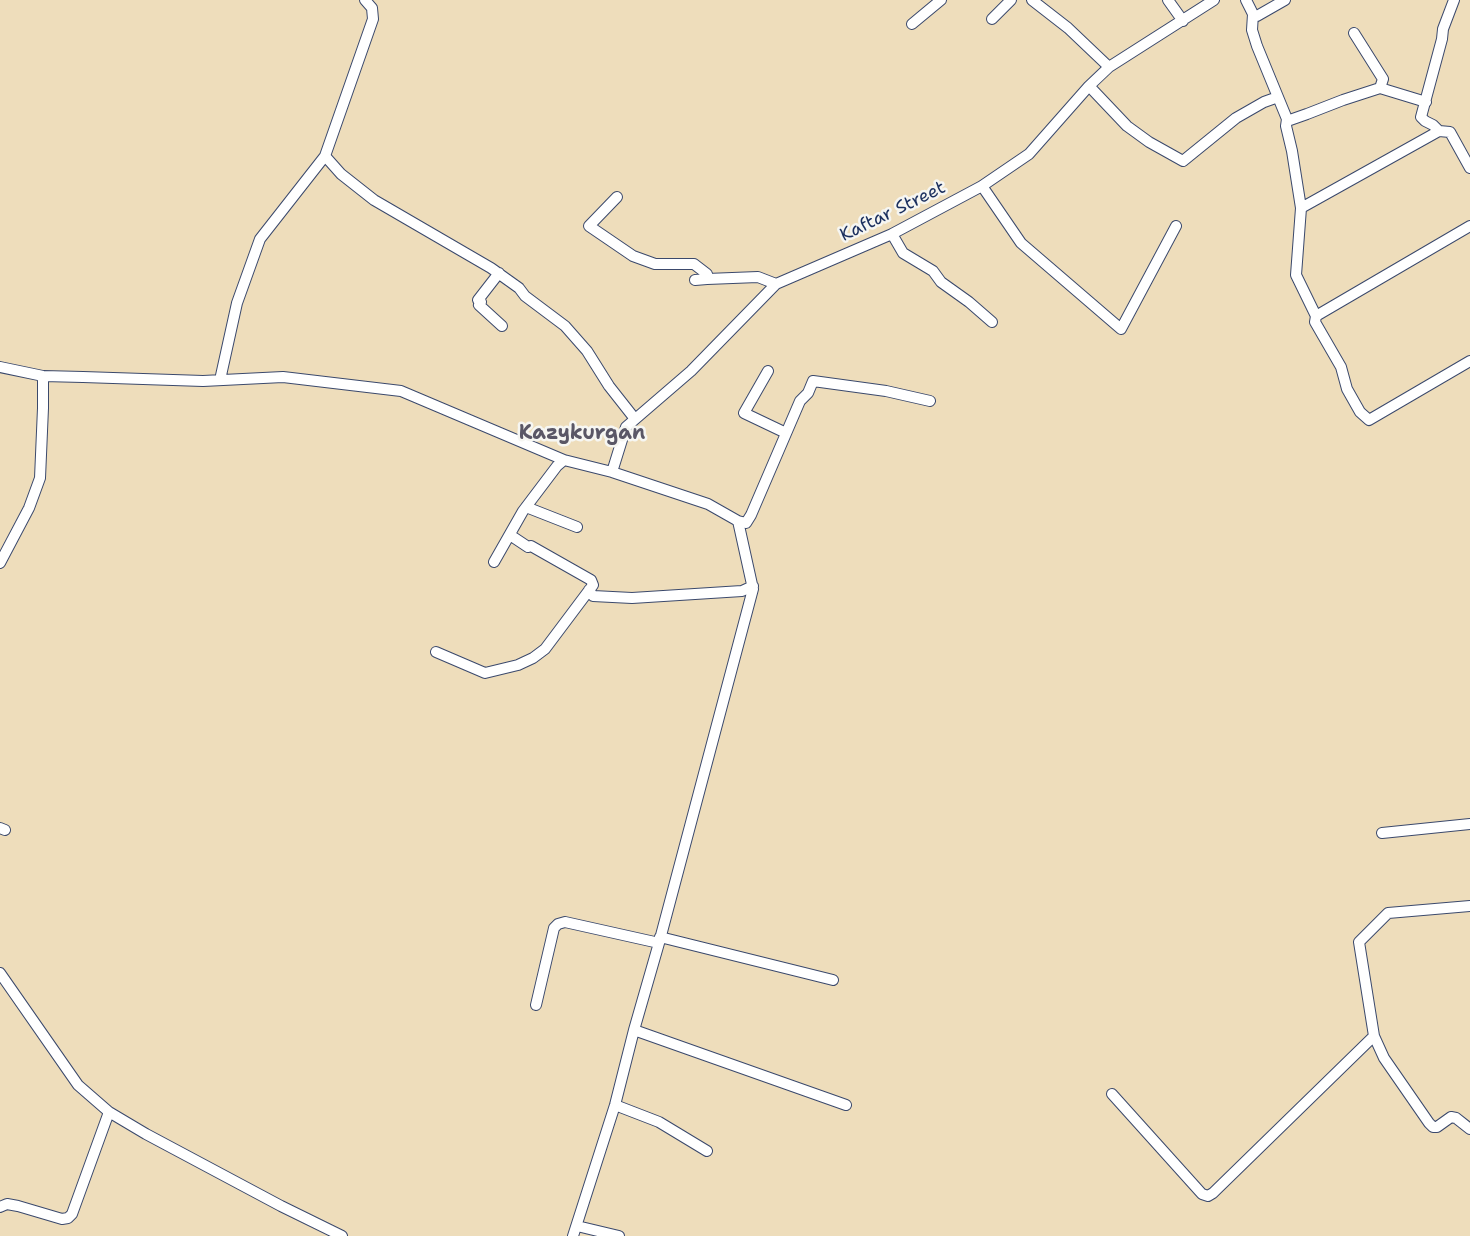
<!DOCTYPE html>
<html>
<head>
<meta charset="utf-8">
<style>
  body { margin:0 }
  canvas { display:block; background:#edb }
</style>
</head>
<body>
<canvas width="1470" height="1236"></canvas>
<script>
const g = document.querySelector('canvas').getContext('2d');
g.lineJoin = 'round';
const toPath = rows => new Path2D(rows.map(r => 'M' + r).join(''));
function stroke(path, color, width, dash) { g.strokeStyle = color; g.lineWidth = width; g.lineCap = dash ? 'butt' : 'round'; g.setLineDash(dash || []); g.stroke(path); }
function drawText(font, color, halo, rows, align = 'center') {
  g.font = font + ' "Shantell Sans",sans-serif'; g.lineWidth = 5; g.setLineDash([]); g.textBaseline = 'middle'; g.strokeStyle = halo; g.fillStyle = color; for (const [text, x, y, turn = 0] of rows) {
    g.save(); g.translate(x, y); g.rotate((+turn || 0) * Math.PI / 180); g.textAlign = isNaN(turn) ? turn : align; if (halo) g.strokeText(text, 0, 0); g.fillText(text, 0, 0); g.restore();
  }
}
const minor = toPath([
  [1032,0,1068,28,1109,67],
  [1168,0,1183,21],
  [1246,0,1253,14,1252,30,1257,46,1287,119,1290,120,1307,114,1343,100,1380,88,1426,102],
  [1253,14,1257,16,1285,0],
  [992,19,1011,0],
  [912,24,941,0],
  [1354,33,1383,79,1380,88],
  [1089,86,1127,126,1149,142,1183,161,1236,118,1264,102,1278,97],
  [1287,119,1286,126,1292,151,1301,208,1439,131,1433,125,1425,121,1421,117,1442,39,1443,29,1454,0],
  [1439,131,1450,132,1470,168],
  [325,156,341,174,374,200,491,268,519,288,525,296,565,326,587,351,609,386,635,419],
  [982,186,1021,243,1121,329,1176,226],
  [617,197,589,226,633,256,655,264,694,264,707,274,707,279,758,277,776,284],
  [1301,208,1296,275,1316,316,1470,226],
  [892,234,903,253,933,271,941,282,969,302,992,322],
  [499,273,478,300,481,302,479,305,502,326],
  [695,280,707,279],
  [1316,316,1315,322,1341,367,1347,389,1360,412,1369,420,1470,361],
  [0,367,43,376,83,377,203,381,283,377,401,391,564,460,612,472,708,504,738,521,746,523,751,515,800,401,808,393,813,381,886,391,930,401],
  [768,371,744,413,786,433],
  [220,380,237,303,260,239,325,156,373,19,372,8,365,0],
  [612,472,626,427,691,371,776,284,892,234,982,186,1029,154,1089,86,1109,67,1214,0],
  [526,507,577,527],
  [494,562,523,511,557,466,564,460],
  [0,563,29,508,40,478,43,408,43,376],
  [589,590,593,596,632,598,742,591,753,586],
  [436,652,485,673,518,665,533,658,545,649,593,585,591,580,531,546,528,547,510,535],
  [0,828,5,830],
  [1382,833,1470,824],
  [1470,906,1388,913,1359,942,1374,1036,1384,1058,1429,1123,1433,1127,1437,1127,1451,1117,1456,1118,1470,1129],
  [660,937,833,980],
  [0,973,78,1085,109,1112,146,1134,281,1206,342,1236],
  [536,1005,554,928,558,924,565,922,659,943],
  [634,1030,846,1105],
  [1112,1094,1202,1194,1208,1196,1213,1193,1374,1036],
  [615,1105,659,1122,707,1151],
  [0,1207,7,1204,18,1206,62,1219,68,1218,72,1214,109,1112],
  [577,1226,619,1236],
  [573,1236,615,1105,634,1030,659,943,753,589,738,521]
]);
const streetNames = [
  ["Kaftar Street",893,212,-26]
];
const quarterNames = [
  ["Kazykurgan",582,434]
];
stroke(minor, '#3b496c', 12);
stroke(minor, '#fff', 10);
drawText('18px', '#1b2f5e', '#f6f6f2', streetNames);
drawText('bold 20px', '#5a5766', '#f6f6f2', quarterNames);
</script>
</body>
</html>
